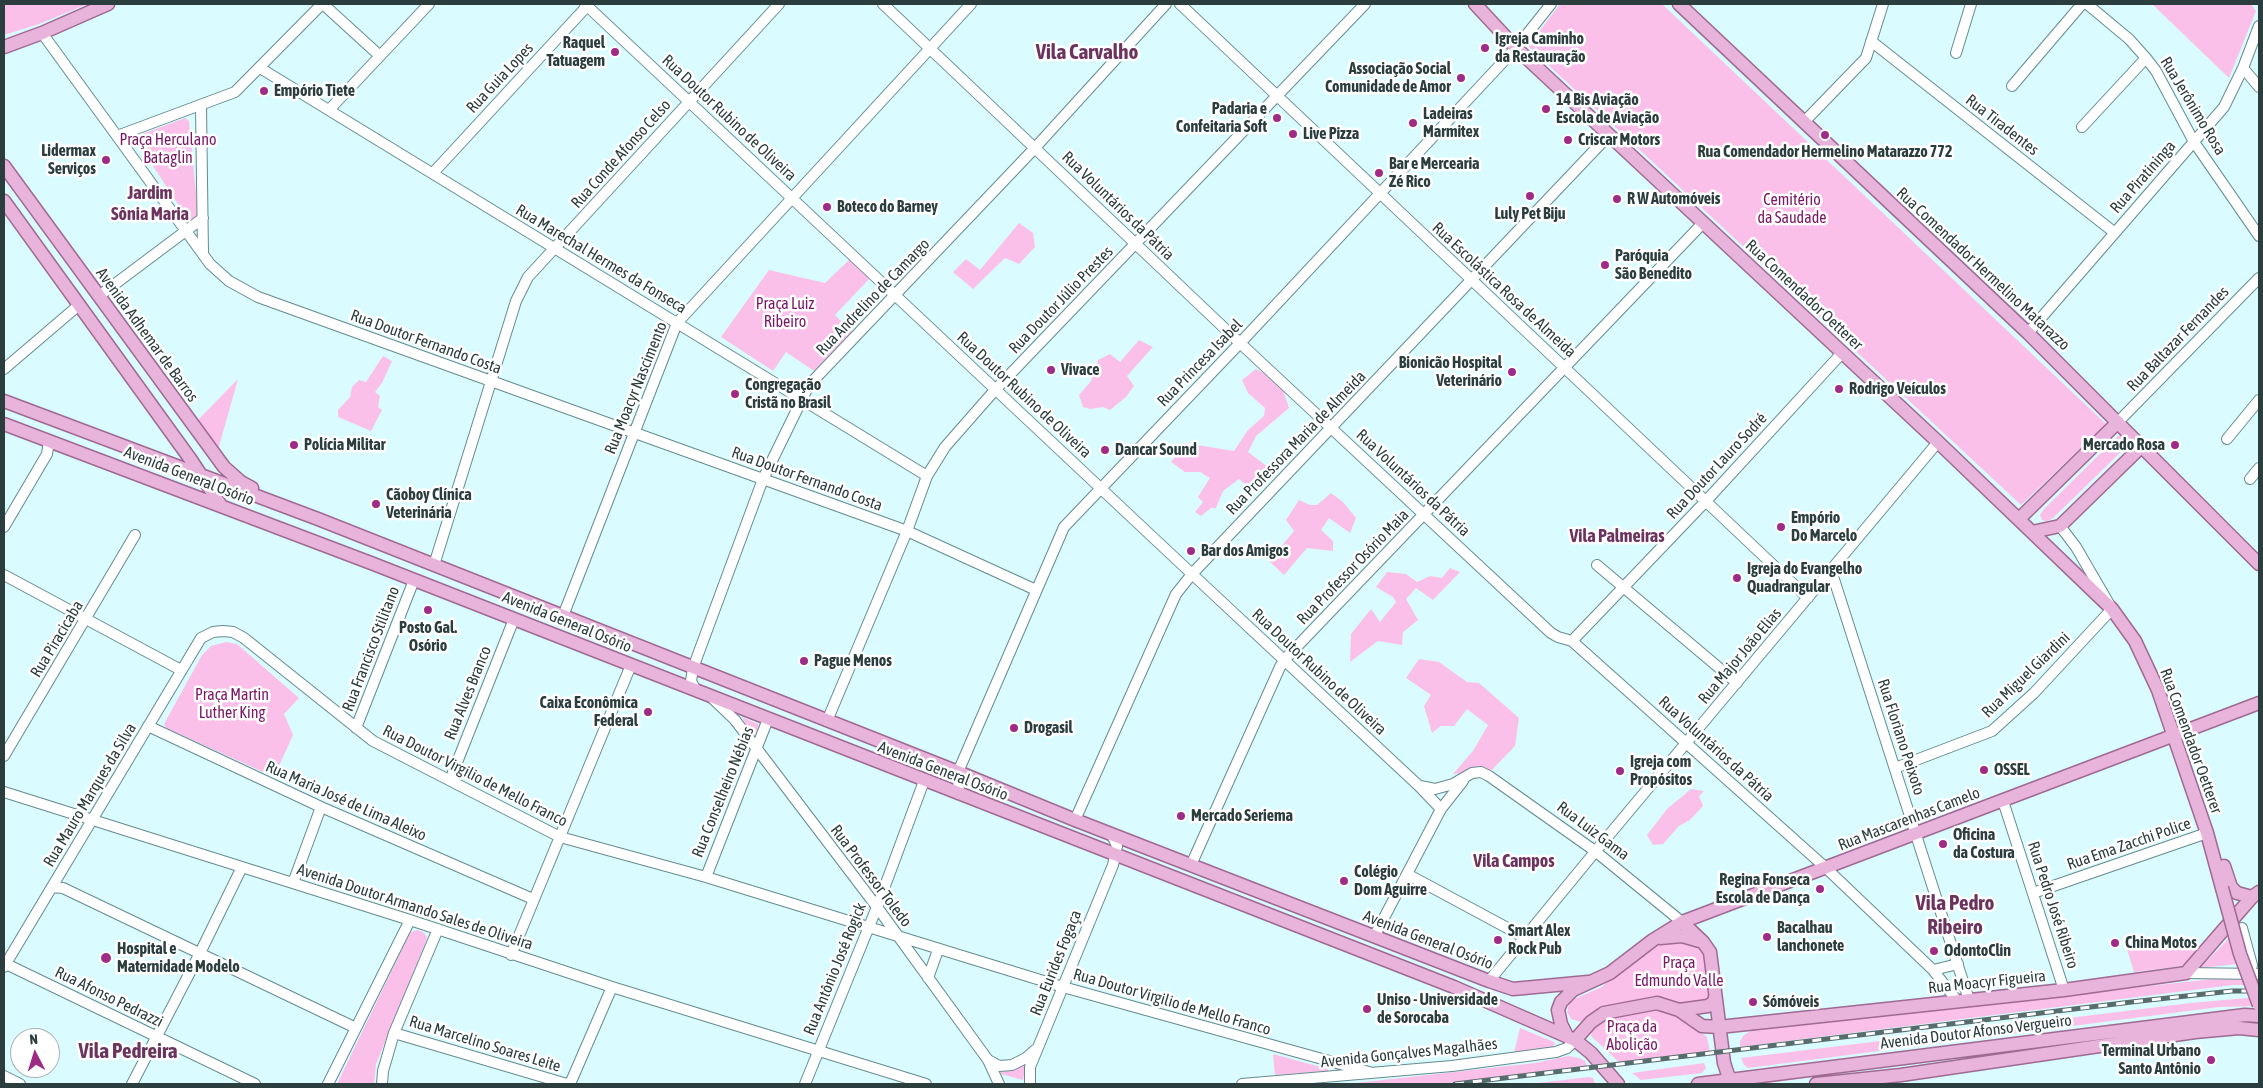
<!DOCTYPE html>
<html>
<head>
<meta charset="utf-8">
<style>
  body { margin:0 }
  #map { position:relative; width:2263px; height:1088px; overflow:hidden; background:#dafbff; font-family:"Asap Condensed",sans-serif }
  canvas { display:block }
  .frame { position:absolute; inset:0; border:5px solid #2c3d3e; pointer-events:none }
  .north { position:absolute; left:10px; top:1028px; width:50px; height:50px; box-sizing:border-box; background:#fff; border:1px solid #abb1b2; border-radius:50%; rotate:355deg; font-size:14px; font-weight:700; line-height:20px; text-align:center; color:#2c3d3e }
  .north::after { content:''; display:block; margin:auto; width:18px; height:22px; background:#9e2b86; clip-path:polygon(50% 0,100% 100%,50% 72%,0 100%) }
</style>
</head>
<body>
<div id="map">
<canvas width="2263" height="1088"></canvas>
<div class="frame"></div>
<div class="north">N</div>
</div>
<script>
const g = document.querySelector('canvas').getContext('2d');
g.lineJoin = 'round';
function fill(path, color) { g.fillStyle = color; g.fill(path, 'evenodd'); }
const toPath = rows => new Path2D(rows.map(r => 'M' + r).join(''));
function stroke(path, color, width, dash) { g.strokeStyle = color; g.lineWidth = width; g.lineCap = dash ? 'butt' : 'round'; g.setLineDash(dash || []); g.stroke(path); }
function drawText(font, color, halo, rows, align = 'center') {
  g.font = font + ' "Asap Condensed",sans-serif'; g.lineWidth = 5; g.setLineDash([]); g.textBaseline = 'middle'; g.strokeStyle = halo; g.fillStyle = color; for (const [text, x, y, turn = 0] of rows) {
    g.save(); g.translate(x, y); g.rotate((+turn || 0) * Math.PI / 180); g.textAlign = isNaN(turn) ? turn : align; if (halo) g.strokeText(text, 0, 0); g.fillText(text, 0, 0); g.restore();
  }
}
const green = toPath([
  [4,4,88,4,39,24,4,35],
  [1560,4,1662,4,2106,424,2021,505,1528,46],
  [2152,4,2251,4,2256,11,2229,78],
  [185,118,189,121,198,214,197,217,189,221,134,137],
  [1019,223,1033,233,1035,247,1019,264,1005,258,973,289,953,272,966,259,980,270],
  [850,259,871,277,835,315,852,332,814,371,786,352,773,371,721,337,769,270,825,283],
  [1139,340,1153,347,1127,376,1134,386,1126,397,1110,410,1103,407,1090,409,1083,407,1079,395,1091,381,1098,360,1110,354,1120,362],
  [383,356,392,361,382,383,375,392,380,396,378,407,382,410,371,431,338,417,338,410,350,397,352,387,359,380,366,382],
  [1256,369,1280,381,1289,408,1256,436,1248,452,1272,470,1251,489,1239,479,1223,491,1216,508,1211,508,1201,516,1195,512,1203,502,1198,497,1210,478,1200,472,1185,472,1171,462,1185,443,1234,451,1248,430,1264,416,1265,408,1248,393,1242,380],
  [238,379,218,450,198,420],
  [2124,435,2129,442,2127,446,2052,519,2046,521,2042,520,2040,515,2044,509,2118,436],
  [1331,493,1343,502,1356,518,1350,533,1329,518,1321,530,1333,541,1333,551,1307,548,1284,575,1269,561,1294,531,1286,520,1299,500,1310,505,1317,505],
  [1450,568,1460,572,1433,600,1416,588,1406,599,1418,620,1403,632,1402,645,1378,641,1350,662,1351,634,1371,609,1380,622,1396,602,1393,597,1376,587,1387,572,1406,574,1417,582,1430,576,1442,578],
  [226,642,237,644,299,698,284,714,293,735,274,777,166,728,164,724,202,655,211,646],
  [1419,659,1439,662,1467,682,1479,683,1519,718,1515,746,1491,771,1453,774,1473,751,1488,725,1467,709,1454,726,1441,726,1432,733,1424,706,1431,695,1406,678],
  [742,717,758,724,759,727,754,736,752,736],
  [1691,789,1704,791,1699,796,1703,806,1690,820,1679,826,1663,844,1653,845,1647,835,1667,809],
  [2238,929,2247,963,2200,968],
  [417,930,423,932,427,937,425,944,376,1064,374,1084,337,1084,406,941,411,932],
  [1683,940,1699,946,1710,959,1711,979,1707,1003,1682,1007,1657,999,1597,1010,1581,1022,1571,1019,1567,1012,1570,1001,1602,987,1612,977,1656,942],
  [2126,946,2200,946,2191,961,2181,966,2134,972],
  [2231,977,2259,978,2259,985,2233,985,1740,1047,1740,1041,1744,1035,1754,1029],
  [2247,998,2259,998,2259,1006,2219,1007,1748,1068,1744,1065,1741,1058,2191,1003],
  [1658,1008,1665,1010,1701,1032,1707,1037,1710,1052,1620,1063,1591,1036,1592,1028,1604,1020,1626,1012],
  [1520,1028,1554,1042,1555,1044,1551,1049,1514,1053],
  [1273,1054,1328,1069,1328,1071,1275,1075],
  [1568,1056,1579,1058,1585,1061,1587,1066,1441,1084,1347,1084,1535,1063],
  [1964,1056,1762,1084,1757,1081],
  [1704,1063,1706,1068,1702,1073,1641,1080,1632,1073],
  [1024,1064,1026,1066,1023,1080,1001,1074,1001,1070],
  [1589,1077,1593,1078,1595,1084,1530,1084]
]);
const minor = toPath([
  [323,4,380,56],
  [585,4,1192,574,1419,786,1441,809],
  [883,4,1240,343,1551,633,1558,637,1572,641,1826,868,1933,970,1958,1002],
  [1180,4,1808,598],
  [2087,4,2129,39,2146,58,2156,71,2194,142,2259,236],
  [42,33,210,264,229,281,258,297,907,531,1036,590],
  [1871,41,2115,233],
  [1956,53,1971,4],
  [260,68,927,476],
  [2243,68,2259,87],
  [2012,86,2082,4],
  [201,106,203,254],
  [329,110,429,4],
  [1805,121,1866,58,1883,4],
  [2082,127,2146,58],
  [117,136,235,92,322,4],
  [433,173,589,4],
  [99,296,203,218],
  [2028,333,2224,107,2243,68,2259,26],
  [4,369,79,305],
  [2118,422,2259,278],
  [2227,439,2259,400],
  [2250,479,2259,468],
  [4,527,47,454,49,441],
  [434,565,516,301,528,277,779,4],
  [1597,565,1737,683],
  [1831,570,1969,1000],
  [4,575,181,670],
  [563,616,677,323,971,4],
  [1572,641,1706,501,1842,353],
  [695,689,691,681,693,668,763,479,809,385,1033,150,1166,4],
  [714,700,735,720,877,907,988,1060,999,1084],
  [827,721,907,531,927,476,945,447,995,390,1365,4],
  [148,726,321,807,533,899],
  [356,728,414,580],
  [4,756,135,535],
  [1895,768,1992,731,2034,693,2112,609,2076,547,2060,526],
  [450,780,514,619],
  [1420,786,1435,789,1453,784,1472,773,1481,772,1489,776,1595,851,1682,922],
  [4,792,410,920,612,987,926,1084],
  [959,794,958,772,1064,527,1242,341,1516,48,1551,4],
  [2003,801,2064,990],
  [1075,820,1176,594,1192,574,1609,135],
  [1191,865,1280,667,1285,659,1703,223],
  [1407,874,1526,938],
  [706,877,768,719],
  [293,883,321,807],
  [52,887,63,888,356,1028],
  [2033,893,2207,833],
  [2242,928,2252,965,2250,974],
  [1374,937,1441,809,1463,781],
  [511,955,631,665],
  [4,963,255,1084],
  [4,967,201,638,213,632,223,631,233,632,244,638,373,741,560,837,706,877,1063,987,1369,1072],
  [1933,970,1958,964],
  [2186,973,2259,974],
  [928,978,938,950],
  [1489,981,1599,847,1938,442],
  [394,1033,567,1084],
  [988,1060,999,1066,1012,1065,1026,1058,1035,1050],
  [4,1076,20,1084],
  [132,1084,200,953,242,867],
  [328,1084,410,920],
  [382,1084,383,1071,394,1033,438,929],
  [570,1084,612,987],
  [805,1084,879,902,924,781],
  [1030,1084,1030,1067,1113,865,1117,846,1112,835],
  [1242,1084,1452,1066,1556,1052,1567,1048,1575,1040]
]);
const major = toPath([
  [1475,4,1516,48,1938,442,2112,609,2135,641,2158,690,2207,833,2222,888],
  [1679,4,2028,333,2259,564],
  [4,47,42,33,108,4],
  [4,166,224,467,241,482,252,488],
  [4,201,191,460,220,504],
  [4,401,318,519,958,772,1075,820,1489,981,1513,989,1588,982],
  [4,424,371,563,1454,987,1575,1040,1591,1053,1618,1084],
  [2019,519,2118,422],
  [2032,532,2060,526,2142,446],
  [2224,866,2231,887,2237,893,2252,897],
  [1682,922,1703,942,1710,952,1724,1063,1728,1075,1735,1084],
  [1660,938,1682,936,1703,942],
  [1679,1010,1708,1006,1714,1002,1715,997],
  [1567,1036,1561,1024,1558,1010,1561,1002,1573,990,1610,973,1653,940,1682,922,2259,703],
  [1575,1040,1591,1022,1604,1013,1657,1003,1679,1010,1702,1026,1719,1027,2064,990,2186,973,2252,897,2259,892],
  [1698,1084,2245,1015,2259,1016],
  [1816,1084,1901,1075,2195,1032,2239,1028,2259,1030]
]);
const rail = toPath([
  [1455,1084,2140,1001,2232,991,2259,991]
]);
const majorBridge = toPath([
  [2222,888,2240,954,2259,1005]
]);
const markers = [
  [1485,48,5,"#9e2b86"],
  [615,52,5,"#9e2b86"],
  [1461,78,5,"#9e2b86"],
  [264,91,5,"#9e2b86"],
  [1546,109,5,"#9e2b86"],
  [1277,118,5,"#9e2b86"],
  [1413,123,5,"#9e2b86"],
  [1293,134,5,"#9e2b86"],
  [1825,135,5,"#9e2b86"],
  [1568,140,5,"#9e2b86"],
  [106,160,5,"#9e2b86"],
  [1379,173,5,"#9e2b86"],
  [1530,196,5,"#9e2b86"],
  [1617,199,5,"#9e2b86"],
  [827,207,5,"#9e2b86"],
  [1605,265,5,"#9e2b86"],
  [1051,370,5,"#9e2b86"],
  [1512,372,5,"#9e2b86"],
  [1839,389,5,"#9e2b86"],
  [735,394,5,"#9e2b86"],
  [294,445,5,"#9e2b86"],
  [2175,445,5,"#9e2b86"],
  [1105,450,5,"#9e2b86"],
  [376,504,5,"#9e2b86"],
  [1781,527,5,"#9e2b86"],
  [1191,551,5,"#9e2b86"],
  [1737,578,5,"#9e2b86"],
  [428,610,5,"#9e2b86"],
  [804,661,5,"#9e2b86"],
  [648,712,5,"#9e2b86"],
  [1014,728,5,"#9e2b86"],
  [1984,770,5,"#9e2b86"],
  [1620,771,5,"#9e2b86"],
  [1181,816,5,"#9e2b86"],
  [1943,844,5,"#9e2b86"],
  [1344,881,5,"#9e2b86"],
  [1820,889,5,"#9e2b86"],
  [1767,937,5,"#9e2b86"],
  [1498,940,5,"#9e2b86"],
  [2115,943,5,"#9e2b86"],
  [1934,951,5,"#9e2b86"],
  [106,958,6,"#9e2b86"],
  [1753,1002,5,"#9e2b86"],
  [1367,1009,5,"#9e2b86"],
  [2211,1060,5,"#9e2b86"]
];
const poiNames = [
  ["Igreja Caminho",1495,39],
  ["da Restauração",1495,57],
  ["Raquel",605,43,"right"],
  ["Tatuagem",605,61,"right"],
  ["Associação Social",1451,69,"right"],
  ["Comunidade de Amor",1451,87,"right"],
  ["Empório Tiete",274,91],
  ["14 Bis Aviação",1556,100],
  ["Escola de Aviação",1556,118],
  ["Padaria e",1267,109,"right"],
  ["Confeitaria Soft",1267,127,"right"],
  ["Ladeiras",1423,114],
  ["Marmitex",1423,132],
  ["Live Pizza",1303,134],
  ["Criscar Motors",1578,140],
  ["Lidermax",96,151,"right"],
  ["Serviços",96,169,"right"],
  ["Rua Comendador Hermelino Matarazzo 772",1825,152,"center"],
  ["Bar e Mercearia",1389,164],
  ["Zé Rico",1389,182],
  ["R W Automóveis",1627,199],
  ["Boteco do Barney",837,207],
  ["Luly Pet Biju",1530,214,"center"],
  ["Paróquia",1615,256],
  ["São Benedito",1615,274],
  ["Bionicão Hospital",1502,363,"right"],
  ["Veterinário",1502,381,"right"],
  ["Vivace",1061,370],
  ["Congregação",745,385],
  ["Cristã no Brasil",745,403],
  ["Rodrigo Veículos",1849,389],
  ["Polícia Militar",304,445],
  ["Mercado Rosa",2165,445,"right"],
  ["Dancar Sound",1115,450],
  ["Cãoboy Clínica",386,495],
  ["Veterinária",386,513],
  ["Empório",1791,518],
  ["Do Marcelo",1791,536],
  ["Bar dos Amigos",1201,551],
  ["Igreja do Evangelho",1747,569],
  ["Quadrangular",1747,587],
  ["Posto Gal.",428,628,"center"],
  ["Osório",428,646,"center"],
  ["Pague Menos",814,661],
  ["Caixa Econômica",638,703,"right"],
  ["Federal",638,721,"right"],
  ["Drogasil",1024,728],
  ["Igreja com",1630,762],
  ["Propósitos",1630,780],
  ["OSSEL",1994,770],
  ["Mercado Seriema",1191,816],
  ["Oficina",1953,835],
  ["da Costura",1953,853],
  ["Colégio",1354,872],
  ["Dom Aguirre",1354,890],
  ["Regina Fonseca",1810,880,"right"],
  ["Escola de Dança",1810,898,"right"],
  ["Bacalhau",1777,928],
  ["lanchonete",1777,946],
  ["Smart Alex",1508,931],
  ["Rock Pub",1508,949],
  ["China Motos",2125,943],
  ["Hospital e",117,949],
  ["Maternidade Modelo",117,967],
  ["OdontoClin",1944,951],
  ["Uniso - Universidade",1377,1000],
  ["de Sorocaba",1377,1018],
  ["Sómóveis",1763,1002],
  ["Terminal Urbano",2201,1051,"right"],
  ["Santo Antônio",2201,1069,"right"]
];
const streetNames = [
  ["Rua Guia Lopes",500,78,-47],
  ["Rua Jerônimo Rosa",2193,106,59],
  ["Rua Doutor Rubino de Oliveira",729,118,43],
  ["Rua Tiradentes",2002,125,38],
  ["Rua Conde Afonso Celso",621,154,-48],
  ["Rua Piratininga",2143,177,-49],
  ["Rua Voluntários da Pátria",1118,206,44],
  ["Rua Marechal Hermes da Fonseca",601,259,31],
  ["Rua Comendador Hermelino Matarazzo",1983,269,43],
  ["Rua Escolástica Rosa de Almeida",1504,290,43],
  ["Rua Comendador Oetterer",1804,295,43],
  ["Rua Andrelino de Camargo",873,297,-46],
  ["Rua Doutor Júlio Prestes",1061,300,-46],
  ["Avenida Adhemar de Barros",147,335,54],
  ["Rua Baltazar Fernandes",2178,339,-46],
  ["Rua Doutor Fernando Costa",426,342,20],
  ["Rua Princesa Isabel",1200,363,-46],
  ["Rua Moacyr Nascimento",636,388,-68],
  ["Rua Doutor Rubino de Oliveira",1024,395,43],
  ["Rua Professora Maria de Almeida",1296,443,-46],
  ["Rua Doutor Lauro Sodré",1717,466,-47],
  ["Avenida General Osório",189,476,21],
  ["Rua Doutor Fernando Costa",807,479,20],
  ["Rua Voluntários da Pátria",1413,483,43],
  ["Rua Professor Osório Maia",1353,567,-46],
  ["Avenida General Osório",567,622,22],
  ["Rua Piracicaba",57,639,-59],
  ["Rua Francisco Stilitano",371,649,-69],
  ["Rua Major João Elias",1740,656,-50],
  ["Rua Doutor Rubino de Oliveira",1319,672,43],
  ["Rua Miguel Giardini",2026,675,-44],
  ["Rua Alves Branco",468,693,-68],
  ["Rua Floriano Peixoto",1901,737,72],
  ["Rua Comendador Oetterer",2191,741,70],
  ["Rua Voluntários da Pátria",1716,749,42],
  ["Avenida General Osório",943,771,21],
  ["Rua Doutor Virgilio de Mello Franco",475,776,27],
  ["Rua Conselheiro Nébias",723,792,-68],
  ["Rua Mauro Marques da Silva",90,795,-59],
  ["Rua Maria José de Lima Aleixo",346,801,24],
  ["Rua Mascarenhas Camelo",1909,819,-21],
  ["Rua Luiz Gama",1593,831,37],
  ["Rua Ema Zacchi Police",2129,844,-19],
  ["Rua Professor Toledo",871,876,53],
  ["Rua Pedro José Ribeiro",2053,905,72],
  ["Avenida Doutor Armando Sales de Oliveira",415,907,18],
  ["Avenida General Osório",1428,940,21],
  ["Rua Eurides Fogaça",1056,963,-68],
  ["Rua Antônio José Rogick",835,969,-68],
  ["Rua Moacyr Figueira",1987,982,-6],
  ["Rua Afonso Pedrazzi",109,997,26],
  ["Rua Doutor Virgilio de Mello Franco",1172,1002,16],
  ["Avenida Doutor Afonso Vergueiro",1976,1032,-7],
  ["Rua Marcelino Soares Leite",485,1044,17],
  ["Avenida Gonçalves Magalhães",1409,1053,-6]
];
const parkNames = [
  ["Praça Herculano",168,140],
  ["Bataglin",168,158],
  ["Cemitério",1792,200],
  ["da Saudade",1792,218],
  ["Praça Luiz",785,304],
  ["Ribeiro",785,322],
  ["Praça Martin",232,695],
  ["Luther King",232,713],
  ["Praça",1679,963],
  ["Edmundo Valle",1679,981],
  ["Praça da",1632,1027],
  ["Abolição",1632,1045]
];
const neighbourhoodNames = [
  ["Jardim",150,193],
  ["Sônia Maria",150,214],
  ["Vila Palmeiras",1617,536],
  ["Vila Campos",1514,861]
];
const districtNames = [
  ["Vila Carvalho",1087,52],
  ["Vila Pedro",1955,903],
  ["Ribeiro",1955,927],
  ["Vila Pedreira",128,1051]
];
fill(green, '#fbc0ea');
stroke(minor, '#658b8f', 12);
stroke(major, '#9e6a94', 15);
stroke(minor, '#fff', 10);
stroke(major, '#e9b4db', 12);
stroke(rail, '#576c6d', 5);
stroke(rail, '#fff', 3, [9]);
stroke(majorBridge, '#9e6a94', 15, []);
stroke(majorBridge, '#e9b4db', 12);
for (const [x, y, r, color] of markers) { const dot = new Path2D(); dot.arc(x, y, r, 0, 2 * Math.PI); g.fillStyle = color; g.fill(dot); stroke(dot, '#fff', 2); }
drawText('bold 16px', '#2c3d3e', '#fff', poiNames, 'left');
drawText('16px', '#2c3d3e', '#fff', streetNames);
drawText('16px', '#791765', '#fff', parkNames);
drawText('bold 18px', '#6c335e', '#fff', neighbourhoodNames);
drawText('bold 21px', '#6c335e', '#fff', districtNames);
</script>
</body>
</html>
